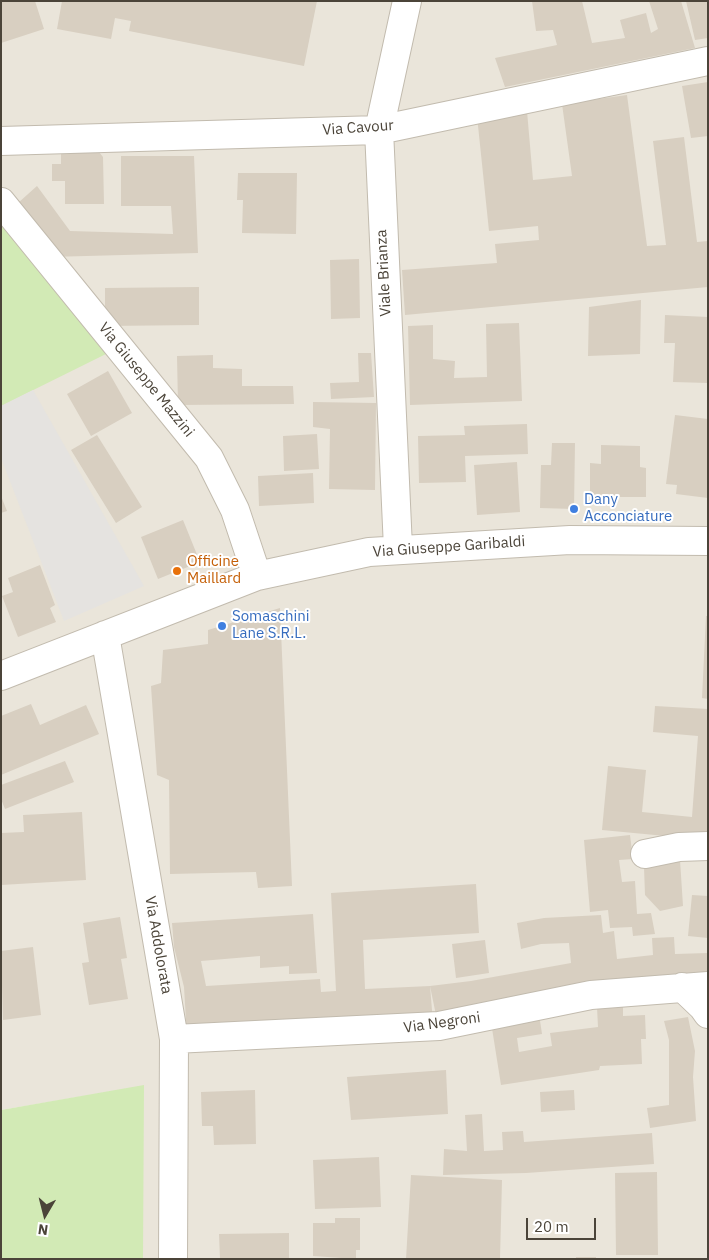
<!DOCTYPE html>
<html>
<head>
<meta charset="utf-8">
<style>
  body { margin:0 }
  #map { position:relative; width:709px; height:1260px; overflow:hidden; background:#f6f3ec; font-family:"IBM Plex Sans",sans-serif }
  canvas { display:block }
  .frame { position:absolute; inset:0; border:2px solid #4b4439; pointer-events:none }
  .north { position:absolute; left:20px; top:1190px; width:50px; height:50px; -webkit-text-stroke:4px #fff; paint-order:stroke; rotate:188deg; font-size:14px; font-weight:700; line-height:20px; text-align:center; color:#4b4439 }
  .north::after { content:''; display:block; margin:auto; width:18px; height:22px; background:#4b4439; clip-path:polygon(50% 0,100% 100%,50% 72%,0 100%) }
  .scale { position:absolute; left:526px; top:1218px; width:70px; height:22px; box-sizing:border-box; border:2px solid #4b4439; border-top:0; padding-left:6px; font-size:15px; line-height:18px; white-space:nowrap; color:#4b4439; -webkit-text-stroke:4px #fff; paint-order:stroke }
</style>
</head>
<body>
<div id="map">
<canvas width="709" height="1260"></canvas>
<div class="frame"></div>
<div class="north">N</div>
<div class="scale">20 m</div>
</div>
<script>
const g = document.querySelector('canvas').getContext('2d');
g.lineJoin = 'round';
function fill(path, color) { g.fillStyle = color; g.fill(path, 'evenodd'); }
const toPath = rows => new Path2D(rows.map(r => 'M' + r).join(''));
function stroke(path, color, width, dash) { g.strokeStyle = color; g.lineWidth = width; g.lineCap = dash ? 'butt' : 'round'; g.setLineDash(dash || []); g.stroke(path); }
function drawText(font, color, halo, rows, align = 'center') {
  g.font = font + ' "IBM Plex Sans",sans-serif'; g.lineWidth = 4; g.setLineDash([]); g.textBaseline = 'middle'; g.strokeStyle = halo; g.fillStyle = color; for (const [text, x, y, turn = 0] of rows) {
    g.save(); g.translate(x, y); g.rotate((+turn || 0) * Math.PI / 180); g.textAlign = isNaN(turn) ? turn : align; if (halo) g.strokeText(text, 0, 0); g.fillText(text, 0, 0); g.restore();
  }
}
const residential = toPath([
  [1,1,708,1,708,1259,143,1259,143,1086,1,1110]
]);
const green = toPath([
  [1,219,108,353,1,406],
  [144,1085,143,1259,1,1259,1,1110]
]);
const parking = toPath([
  [33,390,144,586,64,621,1,458,1,406]
]);
const building = toPath([
  [1,1,35,1,44,29,1,43],
  [62,1,317,1,304,66,129,31,131,21,115,18,111,39,57,29],
  [532,1,582,1,592,43,625,38,620,20,646,13,651,33,658,29,649,1,681,1,695,48,505,87,495,58,557,45,553,30,536,31],
  [686,1,708,1,708,38,695,40],
  [708,82,708,136,691,138,682,86],
  [627,95,647,246,666,245,653,141,684,137,697,242,708,241,708,287,405,315,402,270,497,263,495,244,539,240,538,226,489,231,477,116,527,111,533,180,572,176,562,104],
  [61,147,95,147,103,157,104,204,65,204,65,181,52,181,52,164,61,164],
  [121,156,194,156,198,253,49,257,18,203,37,186,70,231,173,234,171,206,121,206],
  [238,173,297,173,296,234,242,233,243,200,237,200],
  [359,259,360,318,331,319,330,260],
  [199,287,199,325,105,326,105,288],
  [641,300,640,354,588,356,589,307],
  [665,315,708,317,708,383,673,382,675,343,664,343],
  [519,323,522,401,410,405,408,326,433,325,433,359,455,361,454,378,487,377,486,324],
  [358,353,371,353,374,397,331,399,330,383,359,382],
  [213,355,213,368,242,369,242,386,293,386,294,404,178,405,177,356],
  [108,371,132,413,91,436,67,394],
  [313,402,376,403,375,490,329,489,330,429,313,427],
  [675,415,708,419,708,498,676,494,677,485,666,484],
  [527,424,528,454,465,456,466,482,419,483,418,436,465,435,464,426],
  [317,434,319,469,284,471,283,436],
  [97,435,142,507,116,523,71,450],
  [552,443,575,443,574,509,540,508,541,465,551,465],
  [601,445,640,446,640,467,646,468,646,497,590,497,590,463,601,464],
  [517,462,520,512,477,515,474,465],
  [313,473,314,503,259,506,258,476],
  [1,496,7,511,1,513],
  [183,520,200,562,158,579,141,537],
  [40,565,55,605,50,608,56,622,18,637,2,596,13,592,8,578],
  [280,608,292,886,258,888,256,872,170,874,169,780,157,775,151,686,161,683,163,650,208,644,208,630],
  [706,616,708,616,708,699,702,698],
  [31,704,40,725,86,705,99,734,1,775,1,716],
  [655,706,708,709,708,840,602,830,608,766,646,770,642,812,692,817,698,736,653,732],
  [65,761,74,782,5,809,1,799,1,785],
  [82,812,86,880,1,885,1,833,24,832,23,815],
  [630,835,633,859,619,860,622,882,635,881,637,914,651,913,655,934,633,936,632,927,610,928,608,910,590,912,584,840],
  [680,860,683,906,660,911,645,895,644,867],
  [476,884,479,933,363,940,365,989,430,986,433,1022,187,1037,184,987,174,947,172,923,313,914,317,973,289,974,289,966,260,968,260,956,201,961,206,986,320,979,321,992,336,991,331,893],
  [692,895,708,896,708,938,688,936],
  [601,915,603,933,614,931,617,959,653,955,652,938,674,937,675,954,708,953,708,979,437,1020,430,986,471,981,571,963,569,943,541,944,521,949,517,923,544,918],
  [120,917,127,958,121,959,128,999,89,1005,82,963,89,962,83,923],
  [485,940,489,973,456,978,452,944],
  [33,947,41,1015,3,1020,1,951],
  [623,1006,623,1016,645,1015,646,1039,641,1039,642,1064,600,1066,599,1070,501,1085,491,1022,539,1014,542,1034,517,1038,519,1052,552,1046,550,1033,598,1027,597,1007],
  [688,1017,695,1051,693,1077,696,1121,650,1128,647,1108,669,1105,669,1040,664,1021],
  [446,1070,448,1114,351,1120,347,1077],
  [255,1090,256,1144,214,1145,213,1126,202,1126,201,1092],
  [574,1090,575,1110,541,1112,540,1092],
  [482,1114,484,1151,503,1150,502,1132,523,1131,524,1142,652,1133,654,1164,526,1173,443,1175,444,1149,467,1151,465,1115],
  [379,1157,381,1207,315,1209,313,1160],
  [657,1172,658,1255,616,1255,615,1173],
  [411,1175,502,1180,500,1259,406,1259],
  [335,1218,360,1218,360,1250,356,1250,356,1259,313,1256,313,1223,335,1223],
  [289,1233,289,1259,220,1259,219,1234],
  [576,1257,596,1257,596,1259,576,1259]
]);
const minor = toPath([
  [1,141,379,130,708,61],
  [1,202,209,458,235,510,257,576],
  [398,548,379,130,407,1],
  [105,635,174,1039,173,1259],
  [1,676,257,576,369,552,570,540,708,541],
  [645,854,679,847,708,846],
  [682,987,703,1007,708,1014],
  [174,1039,439,1026,591,995,708,986]
]);
const markers = [
  [574,509,5,"#3f7fe0"],
  [177,571,5,"#e8710a"],
  [222,626,5,"#3f7fe0"]
];
const streetNames = [
  ["Via Cavour",358,128,-4],
  ["Viale Brianza",384,273,-93],
  ["Via Giuseppe Mazzini",146,380,51],
  ["Via Giuseppe Garibaldi",449,547,-4],
  ["Via Addolorata",158,945,80],
  ["Via Negroni",442,1023,-8]
];
const shopNames = [
  ["Dany",584,500],
  ["Acconciature",584,517],
  ["Somaschini",232,617],
  ["Lane S.R.L.",232,634]
];
const foodNames = [
  ["Officine",187,562],
  ["Maillard",187,579]
];
fill(residential, '#eae5da');
fill(green, '#d2eab5');
fill(parking, '#e5e3e0');
fill(building, '#d8cfc1');
stroke(minor, '#c2bbae', 30);
stroke(minor, '#fff', 28);
for (const [x, y, r, color] of markers) { const dot = new Path2D(); dot.arc(x, y, r, 0, 2 * Math.PI); g.fillStyle = color; g.fill(dot); stroke(dot, '#fff', 2); }
drawText('15px', '#4b4439', '#fff', streetNames);
drawText('15px', '#366cbe', '#fff', shopNames, 'left');
drawText('15px', '#c56008', '#fff', foodNames, 'left');
</script>
</body>
</html>
